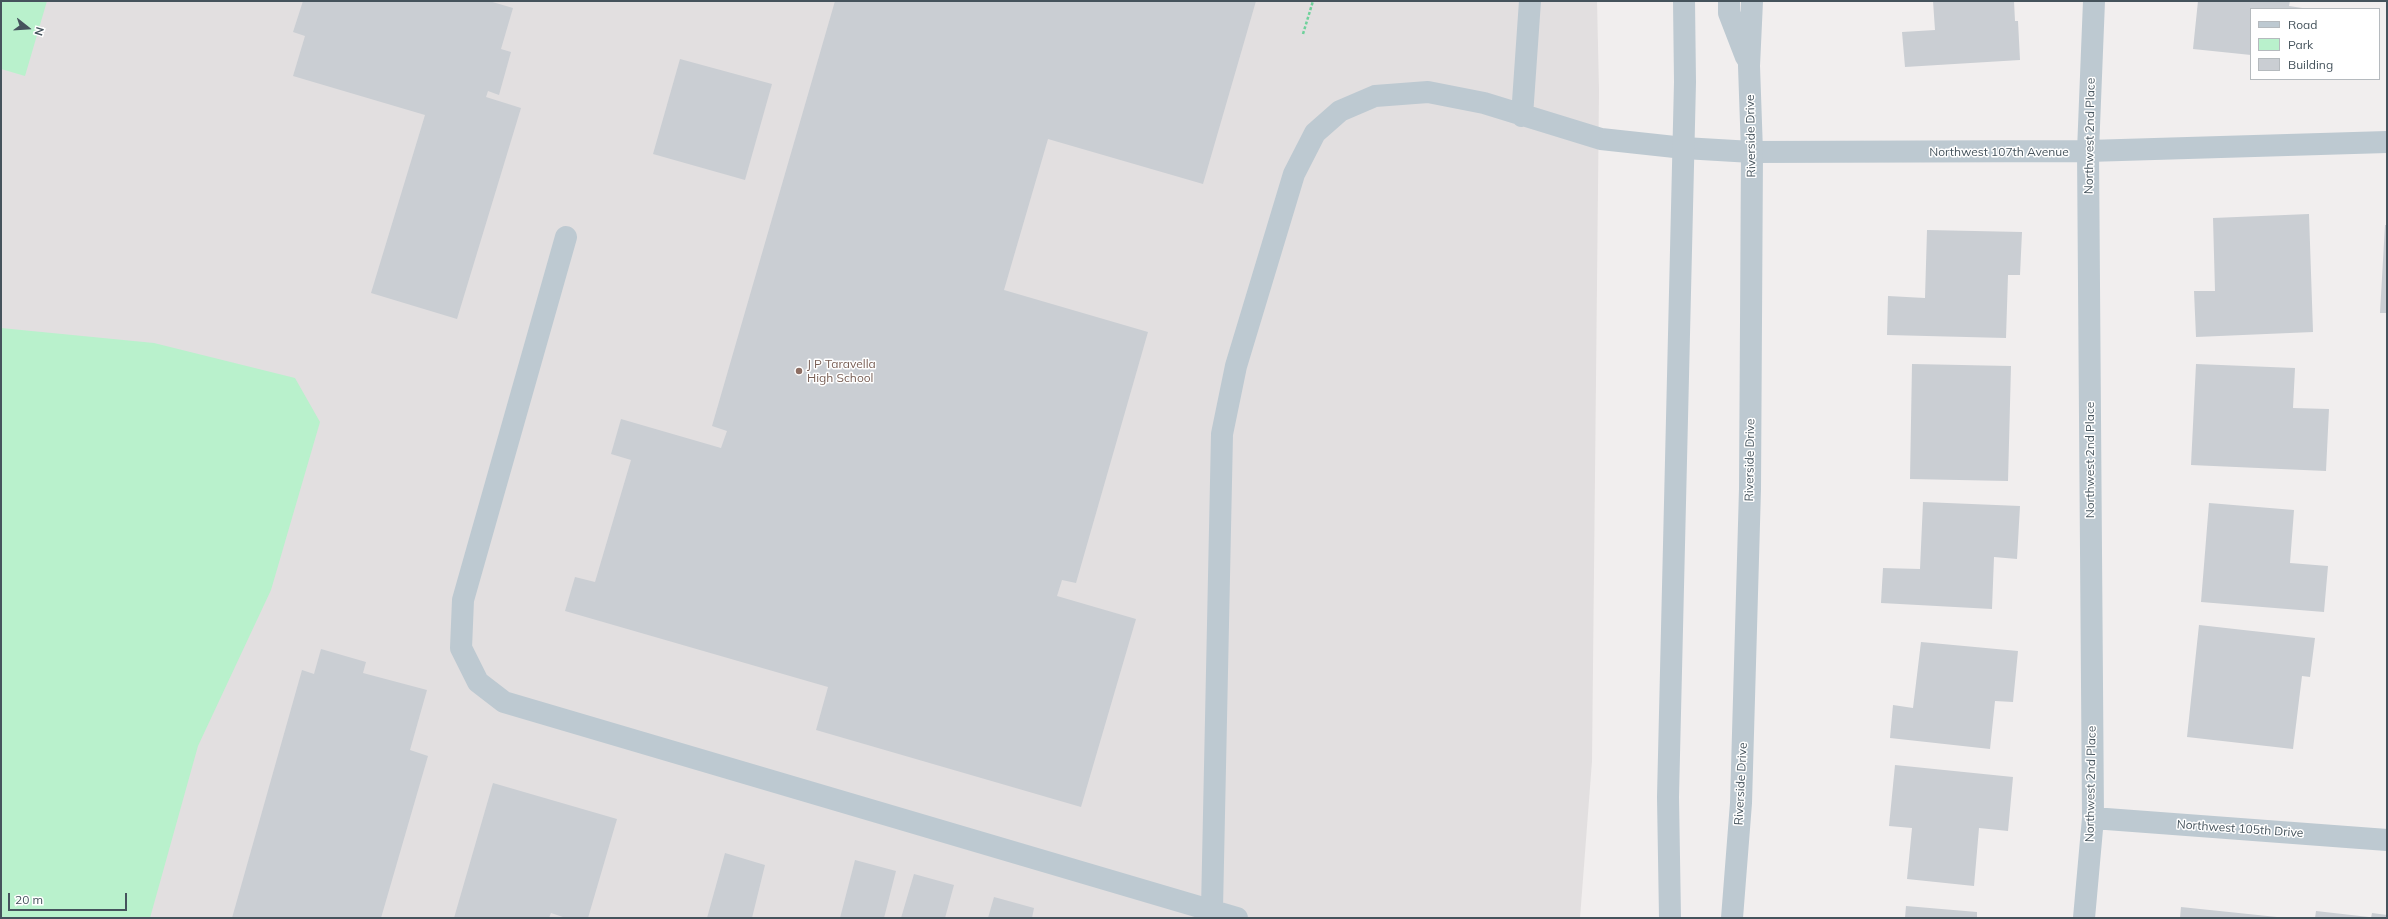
<!DOCTYPE html>
<html>
<head>
<meta charset="utf-8">
<style>
  body { margin:0 }
  #map { position:relative; width:2388px; height:919px; overflow:hidden; background:#f1eeee; font-family:Mulish,sans-serif }
  canvas { display:block }
  .frame { position:absolute; inset:0; border:2px solid #45535c; pointer-events:none }
  .legend { position:absolute; left:2250px; top:8px; width:130px; height:72px; box-sizing:border-box; background:#fff; border:1px solid #b5babe; margin:0; padding:5px 7px; list-style:none; font-size:12px; color:#45535c }
  .legend li { display:flex; align-items:center; gap:8px; height:20px }
  .legend b { width:20px; border:1px solid #b5babe }
  .north { position:absolute; left:8px; top:8px; width:40px; height:40px; -webkit-text-stroke:3px #fff; paint-order:stroke; rotate:107deg; font-size:11px; font-weight:700; line-height:16px; text-align:center; color:#45535c }
  .north::after { content:''; display:block; margin:auto; width:14px; height:18px; background:#45535c; clip-path:polygon(50% 0,100% 100%,50% 72%,0 100%) }
  .scale { position:absolute; left:8px; top:893px; width:119px; height:18px; box-sizing:border-box; border:2px solid #45535c; border-top:0; padding-left:5px; font-size:12px; line-height:14px; white-space:nowrap; color:#45535c; -webkit-text-stroke:3px #fff; paint-order:stroke }
</style>
</head>
<body>
<div id="map">
<canvas width="2388" height="919"></canvas>
<div class="frame"></div>
<ul class="legend">
<li><b style="height:5px;background:#bdc9d1"></b>Road</li>
<li><b style="height:11px;background:#b9f1cc"></b>Park</li>
<li><b style="height:11px;background:#caced3"></b>Building</li>
</ul>
<div class="north">N</div>
<div class="scale">20 m</div>
</div>
<script>
const g = document.querySelector('canvas').getContext('2d');
g.lineJoin = 'round';
function fill(path, color) { g.fillStyle = color; g.fill(path, 'evenodd'); }
const toPath = rows => new Path2D(rows.map(r => 'M' + r).join(''));
function stroke(path, color, width, dash) { g.strokeStyle = color; g.lineWidth = width; g.lineCap = dash ? 'butt' : 'round'; g.setLineDash(dash || []); g.stroke(path); }
function drawText(font, color, halo, rows, align = 'center') {
  g.font = font + ' Mulish,sans-serif'; g.lineWidth = 3; g.setLineDash([]); g.textBaseline = 'middle'; g.strokeStyle = halo; g.fillStyle = color; for (const [text, x, y, turn = 0] of rows) {
    g.save(); g.translate(x, y); g.rotate((+turn || 0) * Math.PI / 180); g.textAlign = isNaN(turn) ? turn : align; if (halo) g.strokeText(text, 0, 0); g.fillText(text, 0, 0); g.restore();
  }
}
const education = toPath([
  [1,1,1597,1,1599,91,1592,761,1580,918,1,918]
]);
const green = toPath([
  [1,1,47,1,25,76,1,69],
  [1,328,154,343,295,378,320,422,271,590,198,746,150,918,1,918]
]);
const building = toPath([
  [303,1,489,1,513,8,501,49,511,52,499,95,488,91,486,97,521,108,457,319,371,293,425,115,293,76,305,36,293,32],
  [835,1,1256,1,1203,184,1048,139,1004,290,1148,332,1076,583,1062,580,1057,596,1136,619,1081,807,816,730,828,687,565,611,575,577,595,582,631,460,611,454,621,419,721,448,727,431,712,426],
  [1933,1,2014,1,2015,21,2018,21,2020,60,1905,67,1902,32,1935,30],
  [2198,1,2290,1,2289,6,2309,9,2251,9,2251,55,2193,49],
  [680,59,772,84,745,180,653,154],
  [2309,214,2313,332,2196,337,2194,291,2215,291,2213,218],
  [2385,225,2387,225,2387,313,2380,313],
  [1927,230,2022,232,2020,275,2008,275,2006,338,1887,335,1888,296,1925,298],
  [1912,364,2011,366,2008,481,1910,479],
  [2196,364,2295,368,2293,408,2329,409,2326,471,2191,465],
  [1923,502,2020,506,2017,559,1994,557,1992,609,1881,603,1883,568,1920,569],
  [2209,503,2294,510,2290,563,2328,566,2324,612,2201,602],
  [2199,625,2315,638,2310,677,2302,676,2293,749,2187,737],
  [1921,642,2018,651,2013,702,1995,701,1990,749,1890,738,1893,705,1913,708],
  [321,649,366,662,363,673,427,690,410,750,428,756,381,918,232,918,302,670,314,674],
  [1895,765,2013,777,2008,831,1979,828,1974,886,1907,879,1912,828,1889,826],
  [493,783,617,819,588,918,566,918,551,913,549,918,454,918],
  [725,853,765,865,752,918,707,918],
  [855,860,896,871,884,918,840,918],
  [914,874,954,885,945,918,901,918],
  [994,897,1034,908,1032,918,988,918],
  [1906,906,1977,912,1977,918,1905,918],
  [2181,907,2277,917,2277,918,2180,918],
  [2316,911,2369,917,2369,918,2315,918],
  [2372,913,2387,915,2387,918,2371,918]
]);
const path = toPath([
  [1303,34,1313,1]
]);
const service = toPath([
  [1522,116,1530,1],
  [566,237,463,600,461,648,478,682,504,702,1237,918],
  [1212,909,1222,434,1236,366,1294,174,1315,133,1340,111,1375,96,1428,92,1484,103,1601,139,1684,148]
]);
const minor = toPath([
  [1684,148,1752,152,2088,151,2387,142],
  [2093,818,2387,840],
  [2084,918,2093,818,2088,151,2094,1]
]);
const tertiary = toPath([
  [1729,1,1729,13,1746,57],
  [1670,918,1668,797,1685,82,1684,1],
  [1732,918,1741,803,1750,489,1752,152,1749,66,1752,1]
]);
const markers = [
  [799,371,4,"#8d6e63"]
];
const streetNames = [
  ["Riverside Drive",1751,136,-91],
  ["Northwest 2nd Place",2090,136,-89],
  ["Northwest 107th Avenue",1999,152],
  ["Riverside Drive",1750,460,-89],
  ["Northwest 2nd Place",2090,460,-90],
  ["Riverside Drive",1741,784,-87],
  ["Northwest 2nd Place",2091,784,-89],
  ["Northwest 105th Drive",2240,829,4]
];
const educationNames = [
  ["J P Taravella",807,364],
  ["High School",807,378]
];
fill(education, '#e2dfe0');
fill(green, '#b9f1cc');
fill(building, '#caced3');
stroke(path, '#6fd19b', 2.5, [3, 2]);
stroke(service, '#bdc9d1', 22);
stroke(minor, '#bdc9d1', 22);
stroke(tertiary, '#bdc9d1', 22);
for (const [x, y, r, color] of markers) { const dot = new Path2D(); dot.arc(x, y, r, 0, 2 * Math.PI); g.fillStyle = color; g.fill(dot); stroke(dot, '#fff', 1.5); }
drawText('12px', '#45535c', '#fff', streetNames);
drawText('12px', '#785e54', '#fff', educationNames, 'left');
</script>
</body>
</html>
